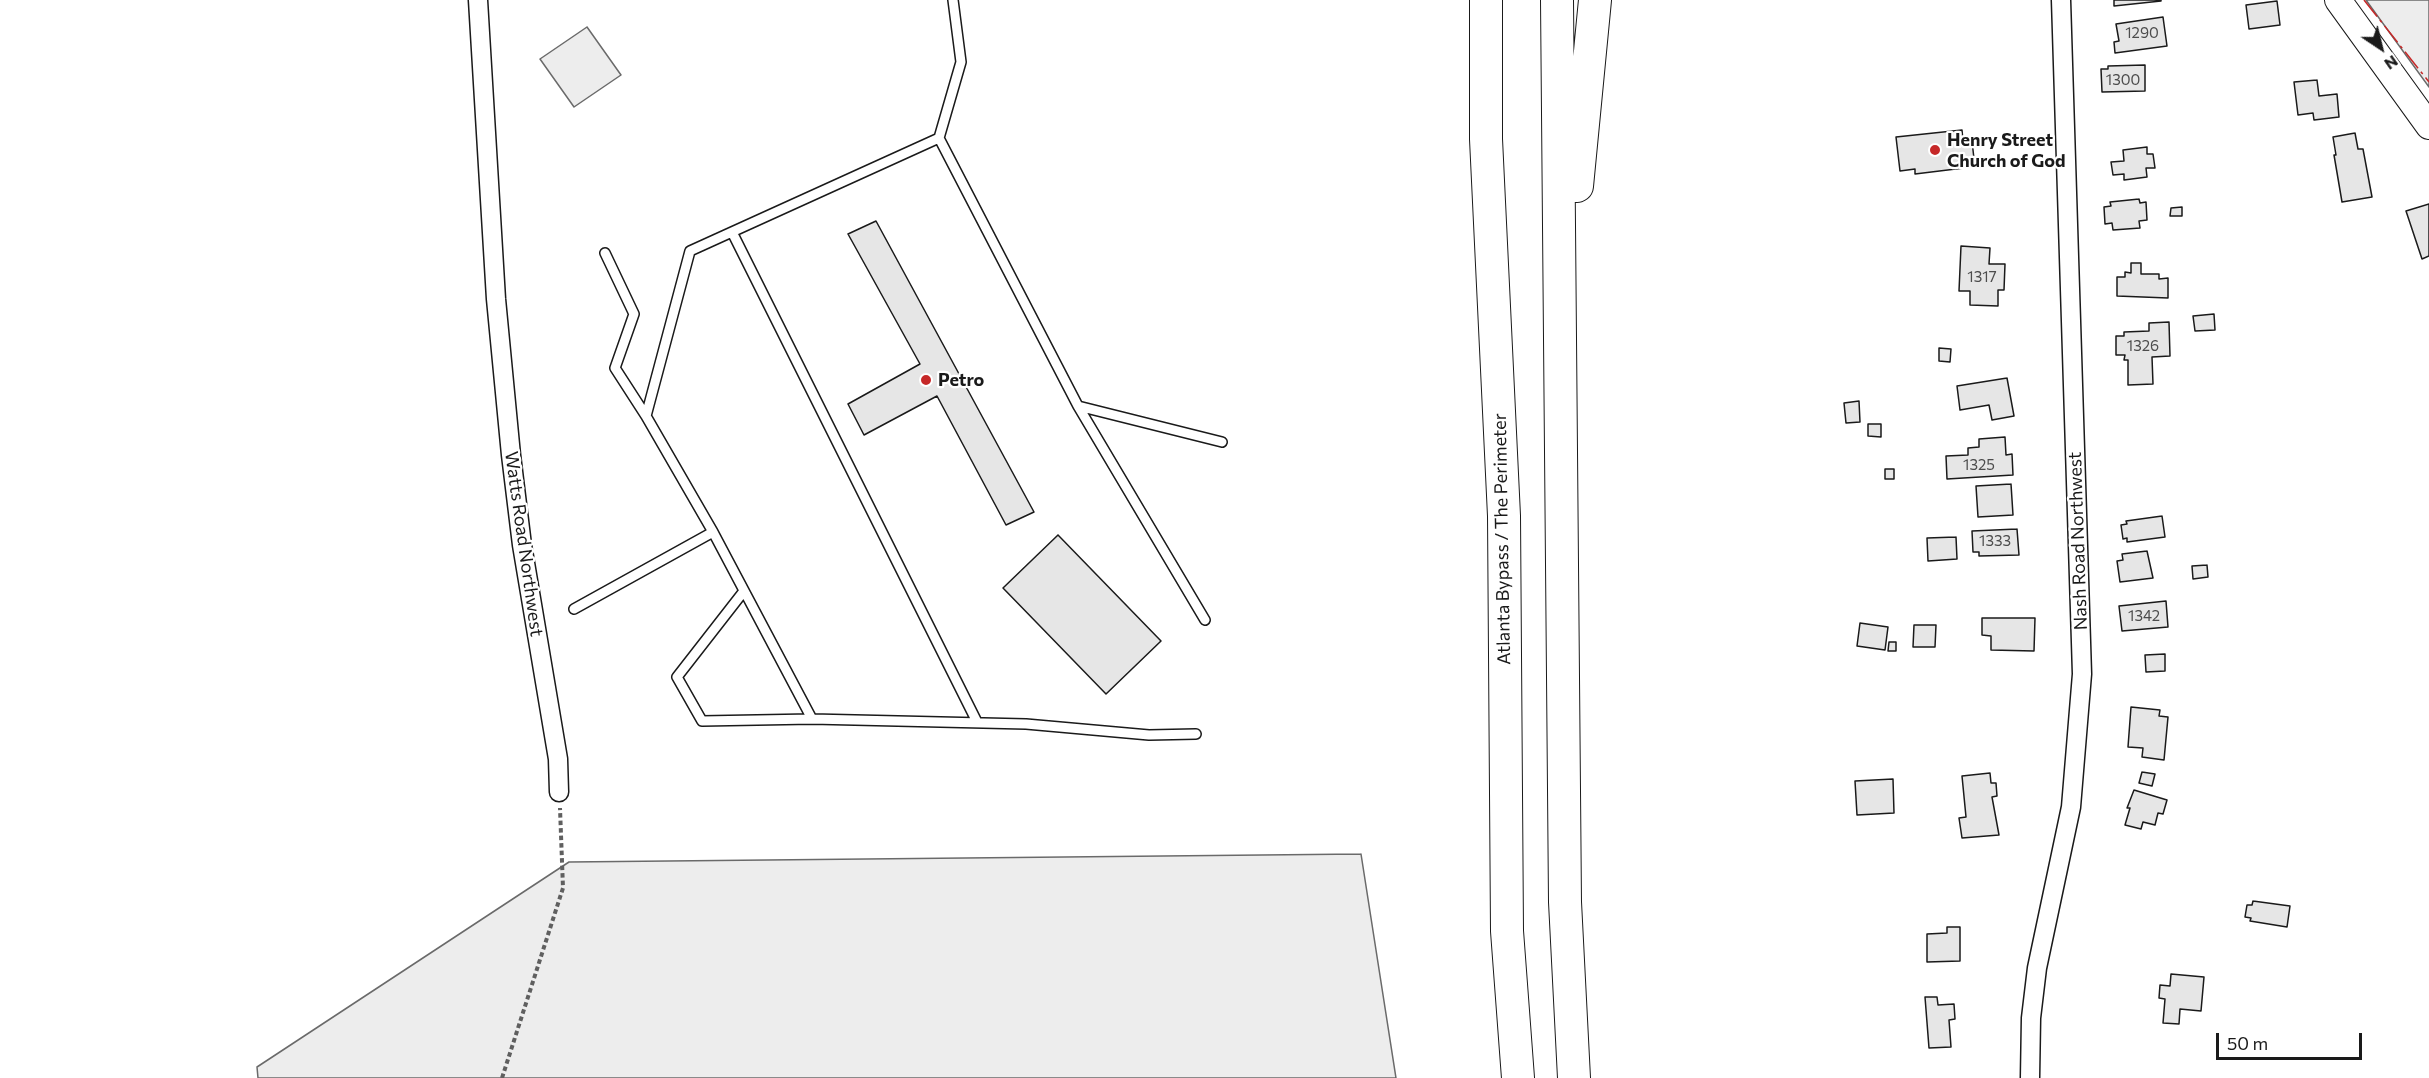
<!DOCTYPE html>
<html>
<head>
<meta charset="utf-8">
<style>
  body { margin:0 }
  #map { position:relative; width:2429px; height:1078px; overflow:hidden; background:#fff; font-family:Commissioner,sans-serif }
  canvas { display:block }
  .north { position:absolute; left:2351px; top:18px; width:60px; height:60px; -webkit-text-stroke:4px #fff; paint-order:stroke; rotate:145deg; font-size:16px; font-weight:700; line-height:24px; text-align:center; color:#1a1a1a }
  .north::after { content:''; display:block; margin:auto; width:21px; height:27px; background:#1a1a1a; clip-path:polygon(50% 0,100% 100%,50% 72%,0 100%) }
  .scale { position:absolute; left:2216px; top:1033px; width:146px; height:27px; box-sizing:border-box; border:3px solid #1a1a1a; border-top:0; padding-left:8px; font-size:18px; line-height:21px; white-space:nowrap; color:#1a1a1a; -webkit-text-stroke:4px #fff; paint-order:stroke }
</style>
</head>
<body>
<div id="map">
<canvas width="2429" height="1078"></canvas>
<div class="north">N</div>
<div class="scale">50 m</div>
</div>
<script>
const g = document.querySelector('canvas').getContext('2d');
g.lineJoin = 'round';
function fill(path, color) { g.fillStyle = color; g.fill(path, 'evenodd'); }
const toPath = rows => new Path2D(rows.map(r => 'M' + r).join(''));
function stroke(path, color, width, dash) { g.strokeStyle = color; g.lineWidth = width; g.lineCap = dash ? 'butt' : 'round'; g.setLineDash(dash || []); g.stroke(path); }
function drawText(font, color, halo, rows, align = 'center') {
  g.font = font + ' Commissioner,sans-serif'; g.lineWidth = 4.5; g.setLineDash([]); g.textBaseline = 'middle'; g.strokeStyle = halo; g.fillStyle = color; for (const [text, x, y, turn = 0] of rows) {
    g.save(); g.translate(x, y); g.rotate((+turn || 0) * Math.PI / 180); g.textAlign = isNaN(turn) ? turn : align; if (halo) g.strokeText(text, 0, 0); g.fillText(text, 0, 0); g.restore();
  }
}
const built = toPath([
  [2366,0,2429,0,2429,87,2366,0],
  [587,27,621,75,574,107,540,59,587,27],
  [1361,854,1396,1078,258,1078,257,1067,569,862,1361,854]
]);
const building = toPath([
  [2114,0,2161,0,2161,1,2114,6,2114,0],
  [2277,1,2280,25,2249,29,2246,5,2277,1],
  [2163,17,2167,46,2115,53,2114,42,2119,41,2116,24,2163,17],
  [2145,65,2145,91,2102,92,2101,69,2108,69,2108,66,2145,65],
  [2317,80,2319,96,2337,94,2339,117,2314,120,2313,113,2298,115,2294,82,2317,80],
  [1962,130,1963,141,1972,141,1974,159,1963,161,1964,168,1915,174,1915,169,1900,171,1896,137,1962,130],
  [2355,133,2358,149,2363,149,2372,197,2342,202,2334,155,2336,155,2333,137,2355,133],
  [2147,147,2147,154,2153,154,2155,168,2146,168,2147,177,2124,180,2124,174,2113,175,2111,162,2124,161,2123,150,2147,147],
  [2139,199,2140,203,2146,202,2147,220,2139,221,2140,228,2113,230,2112,223,2105,224,2104,207,2111,206,2110,202,2139,199],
  [2429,204,2429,256,2422,259,2406,211,2429,204],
  [2182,207,2182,216,2170,216,2171,208,2182,207],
  [876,221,1034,512,1006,525,937,396,864,435,848,404,920,364,848,234,876,221],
  [1961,246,1990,248,1989,264,2005,264,2004,290,1998,290,1998,306,1970,305,1970,291,1959,291,1961,246],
  [2131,263,2141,263,2141,274,2159,274,2159,279,2168,278,2168,298,2117,296,2117,277,2125,277,2125,272,2131,273,2131,263],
  [2214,314,2215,330,2195,331,2193,316,2214,314],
  [2169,322,2170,356,2152,357,2153,384,2128,385,2128,360,2124,360,2125,355,2116,355,2116,336,2124,336,2124,332,2149,331,2149,323,2169,322],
  [1939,348,1951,349,1950,362,1939,361,1939,348],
  [2007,378,2014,416,1992,420,1989,405,1960,410,1957,386,2007,378],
  [1859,401,1860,422,1846,423,1844,403,1859,401],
  [1868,424,1881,424,1881,437,1868,436,1868,424],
  [2005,437,2006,455,2012,454,2013,475,1947,479,1946,456,1968,455,1968,448,1979,447,1979,439,2005,437],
  [1885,469,1894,469,1894,479,1885,479,1885,469],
  [2011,484,2013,515,1978,517,1976,486,2011,484],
  [2162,516,2165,537,2127,542,2127,538,2123,539,2121,525,2127,524,2126,521,2162,516],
  [2017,529,2019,555,1979,556,1979,552,1973,552,1972,531,2017,529],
  [1058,535,1161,641,1106,694,1003,588,1058,535],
  [1956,537,1957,559,1928,561,1927,538,1956,537],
  [2147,551,2153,578,2120,582,2117,561,2123,560,2122,554,2147,551],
  [2207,565,2208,577,2193,579,2192,566,2207,565],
  [2166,601,2168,627,2122,631,2119,606,2166,601],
  [1982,618,2035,618,2034,651,1991,650,1991,636,1982,635,1982,618],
  [1860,623,1888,627,1885,650,1857,646,1860,623],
  [1914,625,1936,625,1935,647,1913,647,1914,625],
  [1889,642,1896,642,1896,651,1888,651,1889,642],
  [2165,654,2165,671,2146,672,2145,655,2165,654],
  [2131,707,2160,710,2159,716,2168,717,2164,760,2142,757,2143,748,2128,747,2131,707],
  [2142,772,2155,774,2152,786,2139,783,2142,772],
  [1990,773,1991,783,1996,783,1997,796,1992,797,1999,835,1962,838,1959,818,1966,817,1962,776,1990,773],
  [1893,779,1894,813,1857,815,1855,781,1893,779],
  [2134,790,2167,800,2163,814,2158,813,2155,825,2143,822,2141,829,2125,825,2130,808,2127,808,2134,790],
  [2253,901,2290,906,2287,927,2250,921,2251,918,2245,917,2247,905,2252,905,2253,901],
  [1947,927,1960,927,1960,961,1927,962,1927,934,1947,933,1947,927],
  [2171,974,2204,977,2201,1011,2180,1009,2179,1024,2163,1023,2165,999,2159,998,2160,985,2170,986,2171,974],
  [1925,997,1937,997,1938,1005,1954,1004,1955,1019,1949,1020,1951,1047,1929,1048,1925,997]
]);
const path = toPath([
  [502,1078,563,888,560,808]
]);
const lane = toPath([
  [953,0,961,62,939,138,1078,406,1205,620],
  [732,232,977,722],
  [605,253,634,314,615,368,646,416],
  [1078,406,1222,442],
  [744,591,677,677,702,721,812,719,1026,724,1149,735,1196,734],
  [574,609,713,532],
  [812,719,713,532,646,416,690,251,939,138]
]);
const street = toPath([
  [478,0,496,299,511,455,522,545,558,759,559,792],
  [2030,1078,2031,1018,2037,968,2071,807,2082,674,2061,0]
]);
const secondary = toPath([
  [2338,0,2429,126]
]);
const highway = toPath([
  [1486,0,1486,139,1504,516,1507,931,1518,1078],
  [1557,0,1565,902,1574,1078],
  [1577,186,1595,0]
]);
const power = toPath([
  [2364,0,2429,82]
]);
const markers = [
  [1935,150,6,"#c62828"],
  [926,380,6,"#c62828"]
];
const numberNames = [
  ["1290",2142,33],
  ["1300",2123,80],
  ["1317",1982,277],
  ["1326",2143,346],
  ["1325",1979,465],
  ["1333",1995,541],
  ["1342",2144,616]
];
const poiNames = [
  ["Henry Street",1947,140],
  ["Church of God",1947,161],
  ["Petro",938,380]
];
const streetNames = [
  ["Atlanta Bypass / The Perimeter",1502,539,-91],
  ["Nash Road Northwest",2078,541,-92],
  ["Watts Road Northwest",524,544,82]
];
fill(built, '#ededed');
stroke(built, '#6a6a6a', 1.5);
fill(building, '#e6e6e6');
stroke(building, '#1a1a1a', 1.5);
stroke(lane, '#1a1a1a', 12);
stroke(street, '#1a1a1a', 21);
stroke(secondary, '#1a1a1a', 28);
stroke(highway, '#1a1a1a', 34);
stroke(path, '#5f5f5f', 4, [4.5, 3]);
stroke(lane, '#fff', 9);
stroke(street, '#fff', 18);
stroke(secondary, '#fff', 26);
stroke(highway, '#fff', 32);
stroke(power, '#c62828', 1.5, [21, 4.5, 3, 4.5]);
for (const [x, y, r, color] of markers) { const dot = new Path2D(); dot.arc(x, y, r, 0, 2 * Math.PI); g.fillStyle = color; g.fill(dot); stroke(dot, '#fff', 2); }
drawText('15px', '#4d4d4d', null, numberNames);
drawText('bold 18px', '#1a1a1a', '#fff', poiNames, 'left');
drawText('18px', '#1a1a1a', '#fff', streetNames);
</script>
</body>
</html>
